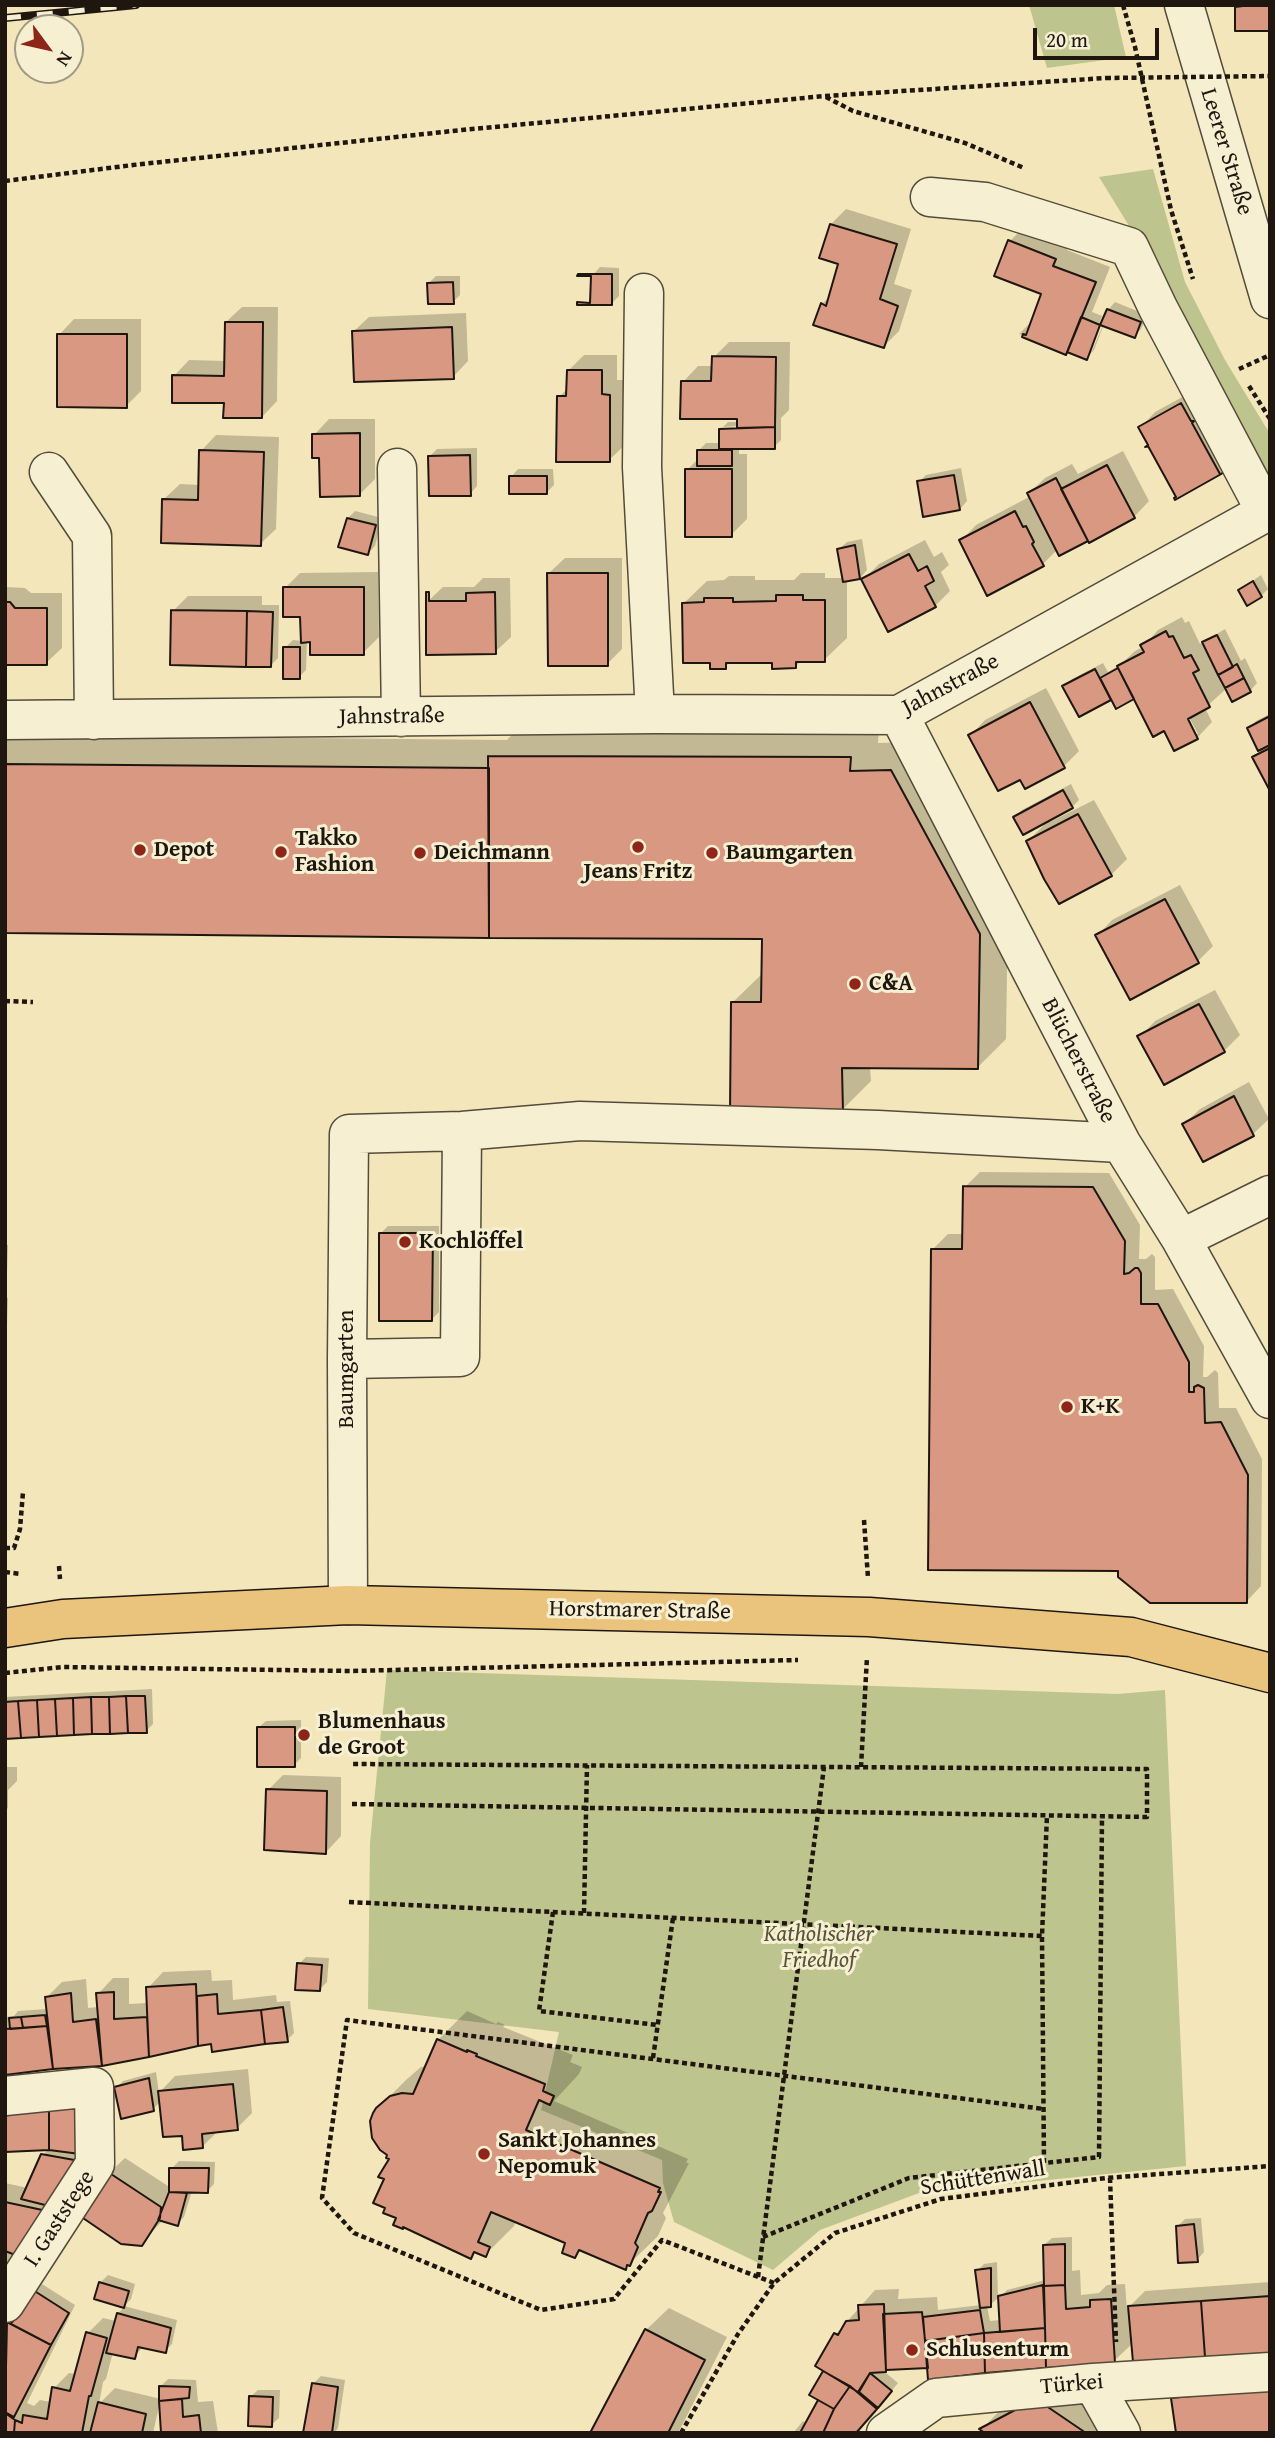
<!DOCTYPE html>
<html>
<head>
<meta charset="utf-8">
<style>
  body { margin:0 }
  #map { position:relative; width:1275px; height:2438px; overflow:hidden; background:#f3e6ba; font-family:"Gentium Book Plus",serif }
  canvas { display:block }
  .frame { position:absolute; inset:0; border:7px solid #1f170f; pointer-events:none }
  .north { position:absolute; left:14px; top:14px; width:70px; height:70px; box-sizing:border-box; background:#f7efd2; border:2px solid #a19984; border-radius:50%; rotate:123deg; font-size:19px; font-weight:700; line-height:28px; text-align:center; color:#1f170f }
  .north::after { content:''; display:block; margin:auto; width:24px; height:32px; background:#8f2418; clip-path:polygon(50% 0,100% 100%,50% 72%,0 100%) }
  .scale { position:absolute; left:1033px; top:28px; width:126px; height:32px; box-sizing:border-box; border:4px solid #1f170f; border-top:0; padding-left:9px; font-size:21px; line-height:24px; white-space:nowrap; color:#1f170f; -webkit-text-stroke:5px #f7efd2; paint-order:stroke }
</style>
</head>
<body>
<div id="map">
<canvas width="1275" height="2438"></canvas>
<div class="frame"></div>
<div class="north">N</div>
<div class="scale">20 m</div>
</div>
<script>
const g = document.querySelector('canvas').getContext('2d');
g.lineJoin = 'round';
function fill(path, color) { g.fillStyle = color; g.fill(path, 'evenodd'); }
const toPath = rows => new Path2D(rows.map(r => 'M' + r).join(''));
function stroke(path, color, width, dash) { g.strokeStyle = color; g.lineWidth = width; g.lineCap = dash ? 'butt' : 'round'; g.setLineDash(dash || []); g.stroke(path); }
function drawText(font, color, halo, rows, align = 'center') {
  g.font = font + ' "Gentium Book Plus",serif'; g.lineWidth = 6; g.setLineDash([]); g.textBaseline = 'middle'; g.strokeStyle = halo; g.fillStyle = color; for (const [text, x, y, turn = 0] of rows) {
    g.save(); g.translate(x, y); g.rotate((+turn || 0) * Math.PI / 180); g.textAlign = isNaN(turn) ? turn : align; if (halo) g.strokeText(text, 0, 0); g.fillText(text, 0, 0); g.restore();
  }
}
const green = toPath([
  [1029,5,1114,5,1126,57,1047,68],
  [1153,169,1185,282,1225,360,1270,434,1270,483,1134,234,1099,177],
  [387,1670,1118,1694,1165,1690,1186,2166,919,2193,820,2230,773,2270,674,2222,663,2183,662,2160,541,2110,559,2032,368,2009,370,1843]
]);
const shadow = toPath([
  [846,209,911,229,894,284,912,290,899,331,884,346,822,304,831,295,841,263,831,224],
  [1025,226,1070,243,1067,250,1110,267,1092,312,1105,317,1108,310,1115,302,1147,315,1141,329,1134,336,1104,324,1094,350,1086,358,1068,351,1066,353,1019,334,1033,320,1043,293,1010,241],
  [1102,316,1106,318,1092,351,1088,351],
  [600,267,619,268,619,296,611,304,593,275],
  [436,276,460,276,460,295,453,302,428,284],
  [242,307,278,307,277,401,262,417,174,376,189,360,226,361,226,322],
  [466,313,468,361,453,377,353,332,369,317],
  [74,319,141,319,141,391,126,406,59,335],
  [729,342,790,342,789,410,781,418,781,440,774,447,739,447,739,454,747,454,747,519,731,535,687,470,699,458,699,450,706,443,721,443,739,430,739,426,723,427,728,422,738,422,738,418,683,382,698,366,714,366,714,357],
  [584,355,617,355,617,380,625,380,625,445,609,460,559,397,568,388,568,371],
  [5,359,7,359,5,378],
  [1197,389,1235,458,1220,473,1178,497,1140,428,1155,412],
  [329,419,375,419,375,479,360,494,321,456,314,435],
  [216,435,279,437,276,529,260,544,164,499,180,484,200,485,201,451],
  [477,448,477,486,470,494,430,456,437,449],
  [1123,451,1149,501,1134,517,1058,549,1042,565,961,541,976,525,1031,496,1029,493,1045,478,1072,464,1078,474],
  [961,468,967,501,960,509,919,482,926,475],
  [518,469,553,469,554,485,546,493,511,477],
  [355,511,382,518,375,546,368,553,348,518],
  [862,539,867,570,860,578,847,579,847,638,824,660,802,660,795,667,774,661,731,661,725,667,684,603,707,581,724,580,729,576,755,576,755,580,794,580,801,573,825,573,825,578,844,578,839,549,847,542],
  [925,540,934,557,942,552,949,565,941,572,950,591,935,606,864,579,879,564],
  [565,558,622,558,622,649,607,664,549,573],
  [378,572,379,637,363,653,307,641,306,670,299,677,285,648,293,640,302,641,302,615,285,588,300,573],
  [1261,575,1268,589,1261,596,1240,590],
  [483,578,510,578,511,637,495,652,427,602,443,587,474,587],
  [5,587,25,588,31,593,62,593,62,648,46,663,5,663],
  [188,596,262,596,262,605,279,605,278,658,271,665,173,611],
  [1182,617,1185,623,1189,621,1200,644,1225,629,1241,661,1245,658,1257,683,1250,691,1227,688,1205,708,1212,722,1197,738,1164,729,1135,697,1113,698,1079,715,1065,686,1072,679,1103,663,1108,672,1120,665,1135,651,1143,647,1158,630],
  [1185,710,1198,734,1194,734,1182,712],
  [1046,688,1079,751,1064,766,1020,777,970,736,985,720],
  [1270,714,1270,787,1254,757,1260,751,1249,729,1256,721],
  [519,727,879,729,878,743,920,742,1008,905,1006,1039,977,1068,870,1067,871,1081,842,1110,733,1002,762,974,764,937,5,932,5,735,507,740],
  [1071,784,1079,800,1072,807,1015,817,1022,810],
  [1094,800,1127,859,1111,875,1060,901,1028,841,1049,820,1050,822],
  [1180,885,1213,946,1198,961,1097,936,1112,920],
  [1215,990,1240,1035,1224,1051,1164,1083,1140,1037,1155,1021],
  [1249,1082,1269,1119,1253,1134,1203,1160,1184,1124,1200,1109],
  [980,1172,1109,1173,1140,1225,1139,1259,1146,1259,1152,1254,1155,1257,1155,1290,1173,1289,1204,1346,1203,1377,1207,1377,1215,1370,1218,1373,1219,1408,1236,1408,1262,1459,1261,1586,1246,1602,1120,1569,932,1250,948,1234,964,1234,965,1187],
  [388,1226,439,1226,439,1312,431,1320,381,1233],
  [5,1245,8,1245,7,1273,5,1274],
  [5,1298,8,1298,7,1325,5,1327],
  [152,1689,153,1724,146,1731,5,1738,5,1697],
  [301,1720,301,1758,294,1765,258,1728,266,1721],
  [5,1767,17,1767,17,1781,8,1790,8,1808,5,1811],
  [283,1775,341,1777,341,1836,326,1852,268,1790],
  [306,1957,329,1958,327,1982,319,1990,299,1964],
  [211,1970,212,1981,232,1980,233,2000,276,1995,277,2002,290,2001,294,2033,287,2040,212,2042,102,2064,52,2067,5,2032,54,2027,54,2023,5,2028,5,2017,14,2016,18,2011,47,2009,46,1998,62,1982,86,1979,88,2008,98,2007,98,1994,113,1978,129,1978,129,2004,148,2003,148,1988,163,1972],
  [467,2011,496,2024,498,2022,505,2025,503,2027,573,2055,570,2062,582,2067,579,2074,554,2101,688,2159,686,2163,689,2163,663,2213,666,2218,658,2236,625,2268,582,2249,575,2256,567,2243,516,2221,514,2226,485,2255,476,2251,471,2256,404,2225,398,2217,386,2178,392,2158,377,2109,407,2079,421,2067,427,2066,438,2040],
  [248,2069,252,2113,237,2128,219,2130,203,2146,183,2134,161,2101,153,2109,116,2088,123,2081,156,2072,159,2093,175,2076],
  [5,2104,86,2154,5,2282,5,2183,28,2188,43,2155,50,2148],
  [125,2158,171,2188,171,2169,179,2161,215,2162,214,2184,207,2191,192,2191,184,2217,177,2224,163,2220,141,2244,109,2173],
  [1201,2218,1204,2252,1197,2260,1177,2227,1185,2219],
  [1072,2237,1072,2271,1080,2270,1081,2295,1099,2293,1107,2285,1125,2284,1127,2309,1145,2291,1270,2282,1270,2351,1133,2343,1114,2361,930,2378,930,2366,881,2369,898,2383,857,2433,793,2433,803,2421,807,2424,821,2400,812,2394,825,2370,817,2365,836,2334,875,2290,899,2289,898,2299,937,2297,938,2310,981,2305,977,2271,984,2264,997,2262,998,2298,990,2305,987,2306,990,2321,1001,2320,1000,2297,1007,2290,1045,2280,1044,2245,1052,2238],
  [108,2275,135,2284,131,2299,124,2306,177,2320,172,2344,165,2351,143,2347,134,2357,113,2352,106,2379,103,2382,99,2404,115,2388,161,2399,160,2387,168,2379,196,2380,198,2402,213,2401,218,2433,163,2433,160,2402,153,2433,5,2433,5,2328,8,2323,24,2307,42,2284,75,2305,27,2403,34,2406,40,2400,51,2402,54,2388,69,2373,76,2374,88,2333,103,2318,116,2321,118,2313,125,2307,96,2298,100,2283],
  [669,2308,727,2337,678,2433,594,2433,646,2330],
  [1066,2371,1116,2405,1142,2433,988,2433,982,2429,1010,2400],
  [321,2376,345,2380,338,2428,336,2431,347,2433,314,2433,314,2383],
  [258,2390,280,2390,279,2418,271,2425,250,2397]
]);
const building = toPath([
  [1251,5,1270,5,1270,31,1235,31,1235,7,1251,5],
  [830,224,897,244,880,299,898,306,884,348,813,325,821,303,826,306,838,264,819,258,830,224],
  [1008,240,1056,259,1053,266,1096,282,1066,355,1022,337,1023,334,1026,335,1041,294,994,276,1008,240],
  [578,274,612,274,612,305,577,305,577,302,590,303,591,276,577,276,578,274],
  [453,282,454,304,428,304,427,283,453,282],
  [1107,309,1141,322,1135,338,1100,325,1107,309],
  [1081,317,1100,325,1087,360,1067,352,1081,317],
  [225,322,263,322,262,418,223,418,224,403,172,403,172,375,224,376,225,322],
  [452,327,454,379,354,382,352,331,452,327],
  [57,334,127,334,127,408,57,407,57,334],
  [712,356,776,357,775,427,737,428,737,419,680,419,681,381,711,381,712,356],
  [567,370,602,370,602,394,610,395,610,462,556,462,557,396,566,396,567,370],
  [1181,403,1191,421,1194,421,1192,423,1220,474,1223,473,1175,500,1174,498,1176,497,1148,446,1145,447,1148,445,1138,427,1181,403],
  [775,427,775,449,719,449,719,429,775,427],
  [360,433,360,496,320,497,319,458,312,458,312,434,360,433],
  [199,450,264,452,261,546,161,543,162,499,198,500,199,450],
  [697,450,732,450,732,466,697,466,697,450],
  [470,455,471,496,429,496,428,456,470,455],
  [1107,465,1135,518,1089,543,1061,489,1107,465],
  [685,469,732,469,732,537,685,537,685,469],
  [954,475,960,510,923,517,917,481,954,475],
  [509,476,547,476,547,494,509,494,509,476],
  [1056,478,1088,541,1059,556,1027,493,1056,478],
  [1015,511,1023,527,1026,526,1034,542,1032,544,1044,566,987,596,959,540,1015,511],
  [347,518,376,525,368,555,338,547,347,518],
  [855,545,860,579,843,582,837,549,855,545],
  [909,554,918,571,927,566,934,581,925,586,936,607,888,632,861,579,909,554],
  [547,573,608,573,608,666,548,666,547,573],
  [1253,581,1262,597,1247,606,1238,590,1253,581],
  [283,587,364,587,364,655,310,655,310,642,301,643,300,617,283,617,283,587],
  [426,592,429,592,429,601,466,601,466,593,495,592,496,654,426,655,426,592],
  [776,595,803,595,803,600,825,600,825,662,796,662,796,668,772,669,772,663,726,663,726,669,710,669,710,663,683,663,682,603,704,602,704,598,733,598,733,602,776,601,776,595],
  [5,602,10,602,15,608,47,608,47,665,5,665,5,602],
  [171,610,247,611,246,667,170,665,171,610],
  [247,611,273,612,271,667,246,667,247,611],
  [1166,631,1169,637,1173,636,1184,658,1191,655,1199,670,1193,673,1210,707,1188,719,1198,739,1174,751,1164,731,1153,737,1117,666,1144,652,1140,645,1166,631],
  [1217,635,1233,667,1218,675,1202,642,1217,635],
  [283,647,300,647,300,679,283,679,283,647],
  [1237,664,1244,678,1225,688,1218,675,1237,664],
  [1118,668,1134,699,1116,709,1100,678,1118,668],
  [1095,669,1111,700,1079,717,1062,686,1095,669],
  [1244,678,1251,692,1232,702,1225,688,1244,678],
  [1030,702,1065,768,1025,789,1020,780,998,791,968,735,1030,702],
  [1270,716,1270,745,1258,751,1247,728,1270,716],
  [1270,748,1270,791,1252,757,1270,748],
  [488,756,851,757,850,771,891,770,980,934,978,1069,842,1068,843,1112,730,1112,731,1002,761,1002,762,939,489,938,488,756],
  [5,764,489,768,489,938,5,933,5,764],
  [1063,790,1073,808,1023,835,1013,817,1063,790],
  [1078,814,1112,876,1059,904,1044,879,1026,841,1078,814],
  [1165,899,1199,963,1130,1000,1095,935,1165,899],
  [1199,1004,1225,1052,1164,1085,1137,1036,1199,1004],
  [1234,1096,1254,1136,1203,1162,1182,1124,1234,1096],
  [963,1186,1093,1187,1125,1241,1124,1274,1129,1273,1135,1268,1138,1268,1141,1273,1141,1304,1158,1304,1189,1362,1189,1392,1194,1392,1194,1387,1198,1385,1204,1388,1205,1423,1221,1422,1248,1475,1247,1603,1150,1603,1118,1577,1118,1571,928,1570,931,1249,962,1249,963,1186],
  [379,1233,433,1233,432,1321,379,1321,379,1233],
  [126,1696,145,1696,147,1733,128,1733,126,1696],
  [126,1696,128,1733,110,1734,109,1697,126,1696],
  [91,1697,92,1734,74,1735,73,1698,91,1697],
  [91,1697,109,1697,110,1734,92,1734,91,1697],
  [73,1698,74,1735,57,1736,55,1699,73,1698],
  [55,1699,57,1736,39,1737,37,1700,55,1699],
  [37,1700,39,1737,21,1738,18,1701,37,1700],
  [18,1701,21,1738,5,1739,5,1702,18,1701],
  [257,1727,295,1727,295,1767,257,1767,257,1727],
  [266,1789,327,1791,326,1854,264,1850,266,1789],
  [297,1963,322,1965,320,1991,295,1990,297,1963],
  [196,1984,198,2046,149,2057,146,1987,196,1984],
  [114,1992,114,2019,147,2017,149,2057,102,2066,96,1993,114,1992],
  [71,1993,73,2022,96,2019,102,2066,53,2069,45,1997,71,1993],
  [217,1994,218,2014,261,2010,265,2044,212,2052,211,2044,198,2046,197,1996,217,1994],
  [283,2007,288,2042,265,2044,261,2010,283,2007],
  [45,2015,47,2026,23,2028,21,2017,45,2015],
  [21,2017,23,2028,10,2029,9,2018,21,2017],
  [47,2026,53,2069,5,2075,5,2029,47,2026],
  [437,2039,467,2052,467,2050,477,2054,476,2056,545,2084,543,2091,554,2096,550,2105,539,2100,526,2130,660,2188,658,2192,661,2192,652,2211,648,2213,635,2243,638,2247,630,2266,627,2265,626,2270,579,2250,575,2258,562,2253,565,2243,491,2212,478,2242,490,2247,486,2257,474,2252,471,2259,403,2227,403,2229,393,2225,396,2218,383,2213,385,2208,373,2203,384,2179,378,2177,389,2159,386,2158,387,2155,380,2150,372,2138,370,2121,373,2113,376,2108,390,2096,402,2093,413,2094,437,2039],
  [149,2078,154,2111,121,2119,114,2087,149,2078],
  [233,2084,238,2130,202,2134,203,2148,183,2150,182,2136,163,2137,158,2091,233,2084],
  [81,2105,80,2154,49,2150,49,2107,81,2105],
  [49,2107,49,2150,5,2152,5,2110,49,2107],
  [41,2154,80,2161,53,2207,21,2199,41,2154],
  [169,2168,209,2168,208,2193,169,2192,169,2168],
  [108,2172,161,2207,160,2218,142,2246,121,2244,80,2216,108,2172],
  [169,2192,187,2193,178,2226,158,2220,169,2192],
  [5,2202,47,2211,18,2256,5,2251,5,2202],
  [1194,2224,1198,2262,1178,2263,1176,2226,1194,2224],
  [1065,2244,1065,2285,1044,2286,1043,2245,1065,2244],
  [991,2268,991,2307,980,2308,975,2270,991,2268],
  [99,2282,129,2291,124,2308,94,2299,99,2282],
  [1043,2285,1045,2328,1000,2332,998,2296,1043,2285],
  [1065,2285,1066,2309,1090,2307,1090,2300,1111,2299,1115,2363,1046,2368,1044,2286,1065,2285],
  [33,2290,69,2313,51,2345,11,2324,33,2290],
  [1270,2296,1270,2353,1205,2357,1201,2301,1270,2296],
  [1201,2301,1205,2357,1133,2362,1128,2306,1201,2301],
  [884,2304,886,2372,870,2373,858,2392,815,2366,834,2333,838,2335,846,2321,859,2320,858,2305,884,2304],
  [980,2310,984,2333,925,2341,923,2317,980,2310],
  [922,2312,928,2368,886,2370,883,2314,922,2312],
  [117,2313,171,2328,166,2353,138,2347,135,2359,106,2353,117,2313],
  [7,2322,51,2345,14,2417,5,2412,7,2322],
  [1045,2328,1046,2368,985,2373,984,2333,1045,2328],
  [645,2329,705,2360,668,2433,590,2433,645,2329],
  [86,2332,107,2338,91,2396,89,2396,82,2433,14,2433,15,2420,22,2423,23,2415,47,2419,52,2387,70,2391,86,2332],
  [984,2333,985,2373,928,2380,925,2341,984,2333],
  [823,2371,850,2386,834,2409,809,2395,823,2371],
  [870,2373,892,2391,878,2408,859,2392,870,2373],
  [312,2383,338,2387,332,2433,303,2433,312,2383],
  [159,2386,190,2387,189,2398,159,2401,159,2386],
  [850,2386,877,2409,856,2433,823,2433,834,2409,850,2386],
  [1270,2388,1270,2433,1176,2433,1171,2398,1270,2388],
  [249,2396,273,2397,272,2427,248,2426,249,2396],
  [182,2399,183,2417,199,2415,201,2433,161,2433,159,2401,182,2399],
  [1036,2399,1086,2433,985,2433,979,2429,1036,2399],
  [818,2400,834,2409,823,2433,803,2433,801,2431,818,2400],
  [98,2402,146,2414,142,2433,90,2433,98,2402],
  [5,2413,15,2420,14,2433,5,2433,5,2413]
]);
const path = toPath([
  [1123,5,1135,47,1171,210,1193,279],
  [826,97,853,111,965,143,1024,168],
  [5,181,133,165,462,130,825,96,1106,78],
  [1239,369,1270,355],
  [1249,386,1270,419],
  [5,1001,33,1002],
  [864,1520,868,1578],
  [5,1548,14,1548,20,1529,23,1492],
  [59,1566,60,1579],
  [5,1572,21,1574],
  [5,1673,63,1667,352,1671,798,1660],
  [861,1767,867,1657],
  [352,1804,1147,1817,1147,1769,352,1764],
  [349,1902,1042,1936],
  [553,1912,539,2011,658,2025],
  [584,1913,587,1765],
  [653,2058,673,1918],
  [1044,2163,1042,1936,1047,1815],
  [1110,2178,1116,2342],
  [763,2237,909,2178,1099,2157,1102,1816],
  [758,2277,824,1767],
  [774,2283,662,2240,614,2299,541,2310,354,2233,322,2198,347,2020,1044,2109],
  [681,2433,738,2334,774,2283,835,2233,941,2199,1106,2178,1270,2166]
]);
const minor = toPath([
  [1184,5,1270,299],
  [644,293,642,467,655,714],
  [397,468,401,717],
  [49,472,92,536,94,720],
  [899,715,1121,1143,1181,1239,1270,1399],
  [5,720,655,714,899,715,1266,512,1158,308,1129,247,985,202,930,197],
  [1181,1239,1270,1195],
  [347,1359,460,1357,462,1131],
  [348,1605,347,1359,349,1134,462,1131,580,1121,878,1130,1121,1143],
  [5,2096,94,2087,95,2164,5,2303],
  [1093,2383,1121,2433],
  [886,2433,936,2398,1093,2383,1270,2372]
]);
const major = toPath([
  [5,1628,63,1619,348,1605,869,1617,1131,1637,1270,1673]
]);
const rail = toPath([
  [5,18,136,5]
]);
const pathBridge = toPath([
  [1106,78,1270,76]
]);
const markers = [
  [638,847,7,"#8f2418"],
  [140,850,7,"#8f2418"],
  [281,852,7,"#8f2418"],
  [420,853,7,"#8f2418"],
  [712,853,7,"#8f2418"],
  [855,984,7,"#8f2418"],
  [405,1242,7,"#8f2418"],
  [1067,1407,7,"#8f2418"],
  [304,1735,7,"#8f2418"],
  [484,2154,7,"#8f2418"],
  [912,2350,7,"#8f2418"]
];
const streetNames = [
  ["Leerer Straße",1226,152,73],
  ["Jahnstraße",951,685,-28],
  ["Jahnstraße",392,717,-1],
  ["Blücherstraße",1078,1061,63],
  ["Baumgarten",347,1369,-90],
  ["Horstmarer Straße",640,1611,1],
  ["Schüttenwall",983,2179,-9],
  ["I. Gaststege",60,2219,-57],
  ["Türkei",1072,2385,-5]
];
const poiNames = [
  ["Takko",295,839],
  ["Fashion",295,865],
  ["Depot",154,850],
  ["Deichmann",434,853],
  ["Baumgarten",726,853],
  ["Jeans Fritz",638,872,"center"],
  ["C&A",869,984],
  ["Kochlöffel",419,1242],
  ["K+K",1081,1407],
  ["Blumenhaus",318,1722],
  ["de Groot",318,1748],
  ["Sankt Johannes",498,2141],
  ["Nepomuk",498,2167],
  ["Schlusenturm",926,2350]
];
const parkNames = [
  ["Katholischer",819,1935],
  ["Friedhof",819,1961]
];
fill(green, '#bec48d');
fill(shadow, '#0003');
fill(building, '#d99882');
stroke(building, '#1f170f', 2);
stroke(minor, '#544b3a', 41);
stroke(major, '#1f170f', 41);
stroke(path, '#1f170f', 4.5, [5, 3.5]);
stroke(minor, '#f7efd2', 38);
stroke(major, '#eac37d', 38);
stroke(rail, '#1f170f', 8);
stroke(rail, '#f7efd2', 5, [16]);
stroke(pathBridge, '#1f170f', 4.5, [5, 3.5]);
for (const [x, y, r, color] of markers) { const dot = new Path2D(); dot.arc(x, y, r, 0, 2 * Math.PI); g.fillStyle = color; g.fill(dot); stroke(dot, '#f7efd2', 2.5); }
drawText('23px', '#1f170f', '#f7efd2', streetNames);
drawText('bold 23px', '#1f170f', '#f7efd2', poiNames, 'left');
drawText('italic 23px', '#57543b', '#f7efd2', parkNames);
</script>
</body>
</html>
